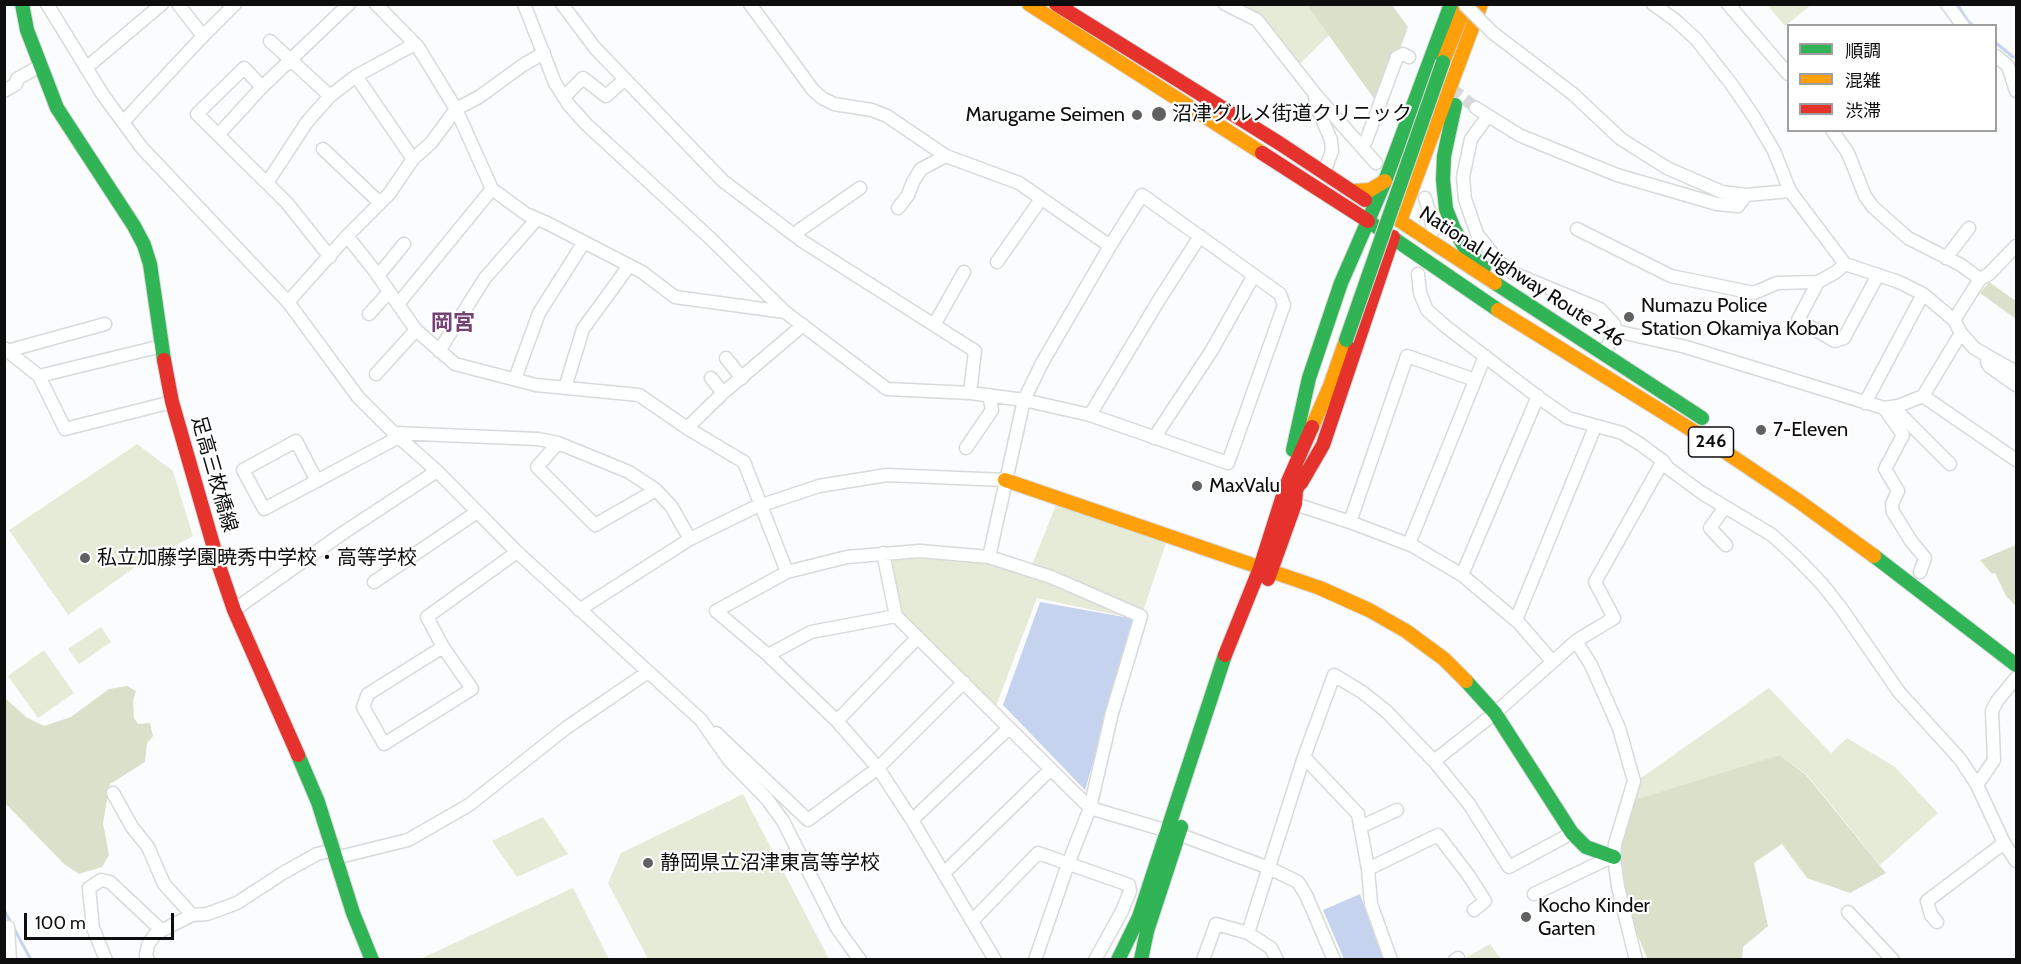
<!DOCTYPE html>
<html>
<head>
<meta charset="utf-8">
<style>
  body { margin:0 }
  #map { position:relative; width:2021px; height:964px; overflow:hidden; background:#fbfcfd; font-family:Cabin,"Noto Sans JP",sans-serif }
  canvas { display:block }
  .frame { position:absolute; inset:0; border:6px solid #0e0e0f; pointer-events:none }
  .legend { position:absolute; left:1787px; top:24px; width:210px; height:108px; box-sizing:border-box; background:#fff; border:2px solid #9f9f9f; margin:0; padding:8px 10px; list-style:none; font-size:18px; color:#0e0e0f }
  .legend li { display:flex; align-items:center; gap:12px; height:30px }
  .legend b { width:30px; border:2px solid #9f9f9f }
  .scale { position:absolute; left:24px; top:913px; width:150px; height:27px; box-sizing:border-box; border:3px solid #0e0e0f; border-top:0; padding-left:8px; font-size:18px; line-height:21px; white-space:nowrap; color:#0e0e0f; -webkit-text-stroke:4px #fff; paint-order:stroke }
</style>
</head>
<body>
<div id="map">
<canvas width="2021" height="964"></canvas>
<div class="frame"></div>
<ul class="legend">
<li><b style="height:8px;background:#30b455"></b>順調</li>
<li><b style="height:8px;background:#ff9f0a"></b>混雑</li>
<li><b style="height:8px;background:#e5322d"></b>渋滞</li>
</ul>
<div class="scale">100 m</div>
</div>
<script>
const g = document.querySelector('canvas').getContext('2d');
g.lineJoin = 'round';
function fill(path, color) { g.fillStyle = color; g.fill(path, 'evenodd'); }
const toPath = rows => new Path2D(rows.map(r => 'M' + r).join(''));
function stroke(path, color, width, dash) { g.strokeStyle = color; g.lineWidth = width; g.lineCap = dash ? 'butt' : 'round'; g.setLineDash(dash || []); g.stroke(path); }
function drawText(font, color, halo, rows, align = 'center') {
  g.font = font + ' Cabin,"Noto Sans JP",sans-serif'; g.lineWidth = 4.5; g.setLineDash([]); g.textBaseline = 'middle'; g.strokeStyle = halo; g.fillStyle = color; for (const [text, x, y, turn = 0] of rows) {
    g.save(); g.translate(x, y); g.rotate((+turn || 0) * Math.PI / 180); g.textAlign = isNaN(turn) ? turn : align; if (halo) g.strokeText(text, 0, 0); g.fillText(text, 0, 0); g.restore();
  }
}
const green = toPath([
  [1223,5,1307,5,1329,35,1299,65,1260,23],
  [1767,5,1811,5,1785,26],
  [137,444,173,471,193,536,135,567,68,615,9,530],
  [1056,505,1166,543,1140,620,1037,598,996,706,898,612,886,558,990,560,1030,570],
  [101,627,111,642,79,664,68,649],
  [44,650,74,693,38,718,8,676],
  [1769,688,1831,753,1847,738,1895,767,1938,813,1880,865,1807,775,1780,755,1634,806,1638,780],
  [743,794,829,959,648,959,608,883,621,853],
  [543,817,568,854,517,877,492,841],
  [573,888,609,959,420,959],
  [1490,944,1501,959,1464,959]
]);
const forest = toPath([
  [1307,5,1392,5,1408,27,1397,57,1375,100],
  [1989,282,2016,301,2016,319,1980,293],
  [2016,545,2016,606,2006,596,1995,573,1992,574,1980,560],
  [127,686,136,691,133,701,134,718,138,724,150,723,153,736,147,743,145,762,110,784,103,823,109,855,102,867,79,874,64,864,5,803,4,697,26,717,44,726,71,717,109,689],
  [1780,755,1806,775,1886,873,1850,893,1807,878,1782,844,1754,863,1768,926,1743,947,1742,959,1648,960,1635,929,1619,861,1628,802]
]);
const water = toPath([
  [1040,602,1135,619,1085,790,1003,705],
  [1360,894,1383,959,1344,959,1323,910]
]);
const stream = toPath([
  [1957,4,1968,21,1973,26],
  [1996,43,2013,57],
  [4,910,31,960]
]);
const streetTunnel = toPath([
  [1451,88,1476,108]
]);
const street = toPath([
  [47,4,103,95,142,148,288,302,358,397,394,433,437,471,517,552,701,720,729,760,767,799,783,821,837,928,860,960],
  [178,4,203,36],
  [376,4,418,47,456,109,492,189,526,214,547,223,642,272,675,297,785,312],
  [524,4,555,83,569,105,586,124,711,239,785,312,887,389,970,393,1024,400,1090,415,1228,463,1284,305,1280,294,1142,195,1110,246,1042,363,1024,400,989,557],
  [562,4,595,48,723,181,802,241,975,351,970,393],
  [750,4,813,90,822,98,834,104,872,110,887,116,946,156,1019,183,1110,246],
  [1225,4,1257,20,1315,94],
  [1653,4,1675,20,1696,39,1732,85,1754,117,1774,151,1790,191,1845,264,1899,282,1923,294,1954,320,1961,333,1974,348,2016,372],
  [1728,4,1788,74],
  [1947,4,1963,26],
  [1493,33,1573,94,1621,139,1667,168,1722,192,1746,195,1790,191],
  [270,41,330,96],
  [544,53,523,65,479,97,456,109,431,143,413,159,389,194,347,236,374,270,416,330,455,364,536,385,639,395,687,428,744,462,787,572],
  [1996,56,2008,66,2016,91],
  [86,68,162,4],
  [356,76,413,159],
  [262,87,244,68,197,114,287,203,330,257],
  [4,91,16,84,17,79,40,66],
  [564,97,583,78,606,96,625,79],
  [1476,108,1519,135,1617,175,1717,204,1738,206,1746,195],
  [1488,116,1471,139,1463,177,1465,199,1477,234,1499,262,1513,273,1600,309,1614,324,1616,331,1603,354],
  [123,122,203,36,235,4],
  [1832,130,1848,153,1865,196,1873,207,1908,238,1961,265,1980,279],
  [219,134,262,87,349,4],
  [1360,145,1376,163],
  [323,149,380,203],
  [1324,172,1332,151,1331,140,1316,105,1315,94,1360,145,1366,141,1397,57,1403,54,1409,57],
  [267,183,307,122,330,96,356,76,415,44],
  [1425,198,1430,214,1433,231],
  [898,208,908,195,913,182,921,169,946,156],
  [1577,229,1671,276,1754,293,1777,283,1818,282,1836,272,1845,264],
  [794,234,860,188],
  [1946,258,1969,228],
  [997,262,1041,199],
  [1418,274,1420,293,1427,310,1445,326,1542,400,1568,418,1622,433,1640,444,1663,461,1668,468,1702,493,1772,535,1795,556,1822,584,1841,608,1899,692,1960,759,1977,785,2004,843,2016,861],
  [378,276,404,244],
  [1818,282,1798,320,1835,341,1844,338,1878,275],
  [288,302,347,236],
  [398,304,492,189],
  [369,314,389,292],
  [1954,320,1980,279,1989,274,2016,246],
  [934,325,964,272],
  [1616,331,1686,347,1884,408,1898,406,1923,396,1961,333],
  [4,348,39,376,65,429,172,402],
  [7,351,105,324],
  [439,351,485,278,536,220],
  [726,358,742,378],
  [1987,362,1989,366,2016,385],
  [376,374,416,330],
  [39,376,162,346],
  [711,378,723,393],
  [515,379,539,313,584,242],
  [565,388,583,329,629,266],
  [1923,396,2016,460],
  [1865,403,1923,294],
  [1893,407,1950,464],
  [1884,408,1903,435,1885,469,1898,491,1892,504,1893,512,1911,541,1925,558,1920,572],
  [1090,415,1159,300,1200,236],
  [687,428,723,393,803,325],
  [394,433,538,439,558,443,629,472,656,490,671,506,690,539],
  [1154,438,1212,350,1254,275],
  [558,443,537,467,595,525,656,490],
  [966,448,992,410,989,395],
  [317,481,296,441,243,470,264,509,399,437],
  [1295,504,1350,522,1413,546,1462,575,1519,623,1552,661],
  [1725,507,1710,528,1726,545],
  [1350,522,1407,356,1475,380],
  [1409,544,1485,356],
  [883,553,896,616,1090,808,1178,834,1269,868,1298,882,1306,895,1334,960],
  [1462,575,1538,396],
  [374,582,477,512],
  [234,610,343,533,437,471],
  [579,610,690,539,753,508,819,486,887,475,1005,480],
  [1516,620,1595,427],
  [1576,641,1591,665,1619,728,1634,781,1615,844,1614,857,1618,887,1636,960],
  [443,647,368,694,363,707,384,744,472,689,443,647,427,617,517,552],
  [768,655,811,632,896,616],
  [837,721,918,637],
  [716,733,808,820,878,768,964,682],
  [1304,757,1358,814,1368,869,1371,904,1391,960],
  [1977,785,1994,760,1992,711,1997,701,2016,678],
  [113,793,132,827,148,847,164,884,192,915],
  [912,820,1009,728],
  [1360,827,1397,810],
  [1572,833,1509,867,1469,804,1434,761,1495,713,1576,641,1614,618,1595,582,1663,461],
  [335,858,408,840,469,805,566,728,648,672],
  [1368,869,1438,835,1469,876,1485,901,1474,910],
  [944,873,1051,769],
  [1534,894,1605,860,1605,855],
  [1848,912,1893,960],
  [972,921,1038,853,1129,885,1130,891,1122,911,1095,960],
  [1937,922,1931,915,1927,901,2004,843],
  [8,927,10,960],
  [1248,933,1304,757,1334,675,1362,692,1386,711,1434,761],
  [106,960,93,928,89,888,101,880,110,882,161,930],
  [148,960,146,955,148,945,155,934,192,915,207,914,237,903,283,873,317,854,334,850],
  [995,960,912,820,878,768,837,721,768,655,716,611,787,572,847,557,920,551,989,557,1051,577,1141,616,1112,713,1090,808,1068,864,1035,960],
  [1203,960,1216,924,1248,933,1271,948,1277,960],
  [1455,960,1458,958]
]);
const fast = toPath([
  [22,4,27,30,57,108,134,226,144,245,150,264,164,360],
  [1451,4,1385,181,1368,221,1498,310],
  [1455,105,1444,156,1443,180,1446,209,1454,229,1465,248,1484,268],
  [1495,283,1702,418],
  [1293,450,1309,378,1341,283,1368,221],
  [1874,556,2016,665],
  [1466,681,1495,713,1572,833,1586,847,1614,857],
  [298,755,318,802,353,913,372,960],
  [1118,960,1139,917,1225,655],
  [1141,960,1147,931,1181,827]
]);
const slow = toPath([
  [1029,4,1262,153],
  [1481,4,1400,221,1495,283],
  [1443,62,1466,4],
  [1353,191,1370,190,1385,181],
  [1498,310,1703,437,1797,500,1874,556],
  [1312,427,1330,386,1346,340],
  [1005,480,1320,588,1369,610,1406,631,1444,659,1466,681]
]);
const jam = toPath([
  [1056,4,1279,143,1365,200],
  [1262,153,1368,221],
  [164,360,172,402,220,569,234,610,298,755],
  [1301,483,1323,445,1393,237],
  [1268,579,1295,504,1296,491,1303,473],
  [1225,655,1260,568,1286,486,1312,427]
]);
const streetBridge = toPath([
  [1464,4,1493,33]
]);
const fastBridge = toPath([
  [1346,340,1443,62]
]);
const markers = [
  [1159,114,8,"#616162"],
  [1137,115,6,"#616162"],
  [1629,317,6,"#616162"],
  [1761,430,6,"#616162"],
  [1197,486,6,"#616162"],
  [85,558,6,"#616162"],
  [648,863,6,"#616162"],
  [1526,917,6,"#616162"]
];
const shields = [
  [1711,442,45]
];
const shieldNames = [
  ["246",1711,442]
];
const poiNames = [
  ["沼津グルメ街道クリニック",1172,114],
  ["Marugame Seimen",1125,115,"right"],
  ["Numazu Police",1641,306],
  ["Station Okamiya Koban",1641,329],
  ["7-Eleven",1773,430],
  ["MaxValu",1209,486],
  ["私立加藤学園暁秀中学校・高等学校",97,558],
  ["静岡県立沼津東高等学校",660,863],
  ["Kocho Kinder",1538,906],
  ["Garten",1538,929]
];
const streetNames = [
  ["National Highway Route 246",1522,277,33],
  ["足高三枚橋線",214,474,74]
];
const quarterNames = [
  ["岡宮",453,324]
];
fill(green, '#e6ebd7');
fill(forest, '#dbe0ca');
fill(water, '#c6d3ee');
stroke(stream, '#c6d3ee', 3);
stroke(streetTunnel, '#d7d8d9', 12, [12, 6]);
stroke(street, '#d8d9da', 15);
stroke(fast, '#d8d9da', 16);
stroke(slow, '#d8d9da', 16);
stroke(jam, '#d8d9da', 16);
stroke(street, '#feffff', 12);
stroke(fast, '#30b455', 14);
stroke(slow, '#ff9f0a', 14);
stroke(jam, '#e5322d', 14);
stroke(streetBridge, '#d8d9da', 15, []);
stroke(fastBridge, '#d8d9da', 16, []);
stroke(streetBridge, '#feffff', 12);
stroke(fastBridge, '#30b455', 14);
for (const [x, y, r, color] of markers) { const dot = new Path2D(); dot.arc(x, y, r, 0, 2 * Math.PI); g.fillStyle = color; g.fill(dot); stroke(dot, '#fff', 2); }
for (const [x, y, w] of shields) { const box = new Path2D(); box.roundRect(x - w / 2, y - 15, w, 30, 4.5); g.fillStyle = '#fff'; g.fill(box); stroke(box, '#0e0e0f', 1.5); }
drawText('bold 18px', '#0e0e0f', null, shieldNames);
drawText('20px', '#0e0e0f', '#fff', poiNames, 'left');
drawText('20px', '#0e0e0f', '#fff', streetNames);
drawText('bold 22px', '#754274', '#fff', quarterNames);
</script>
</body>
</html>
